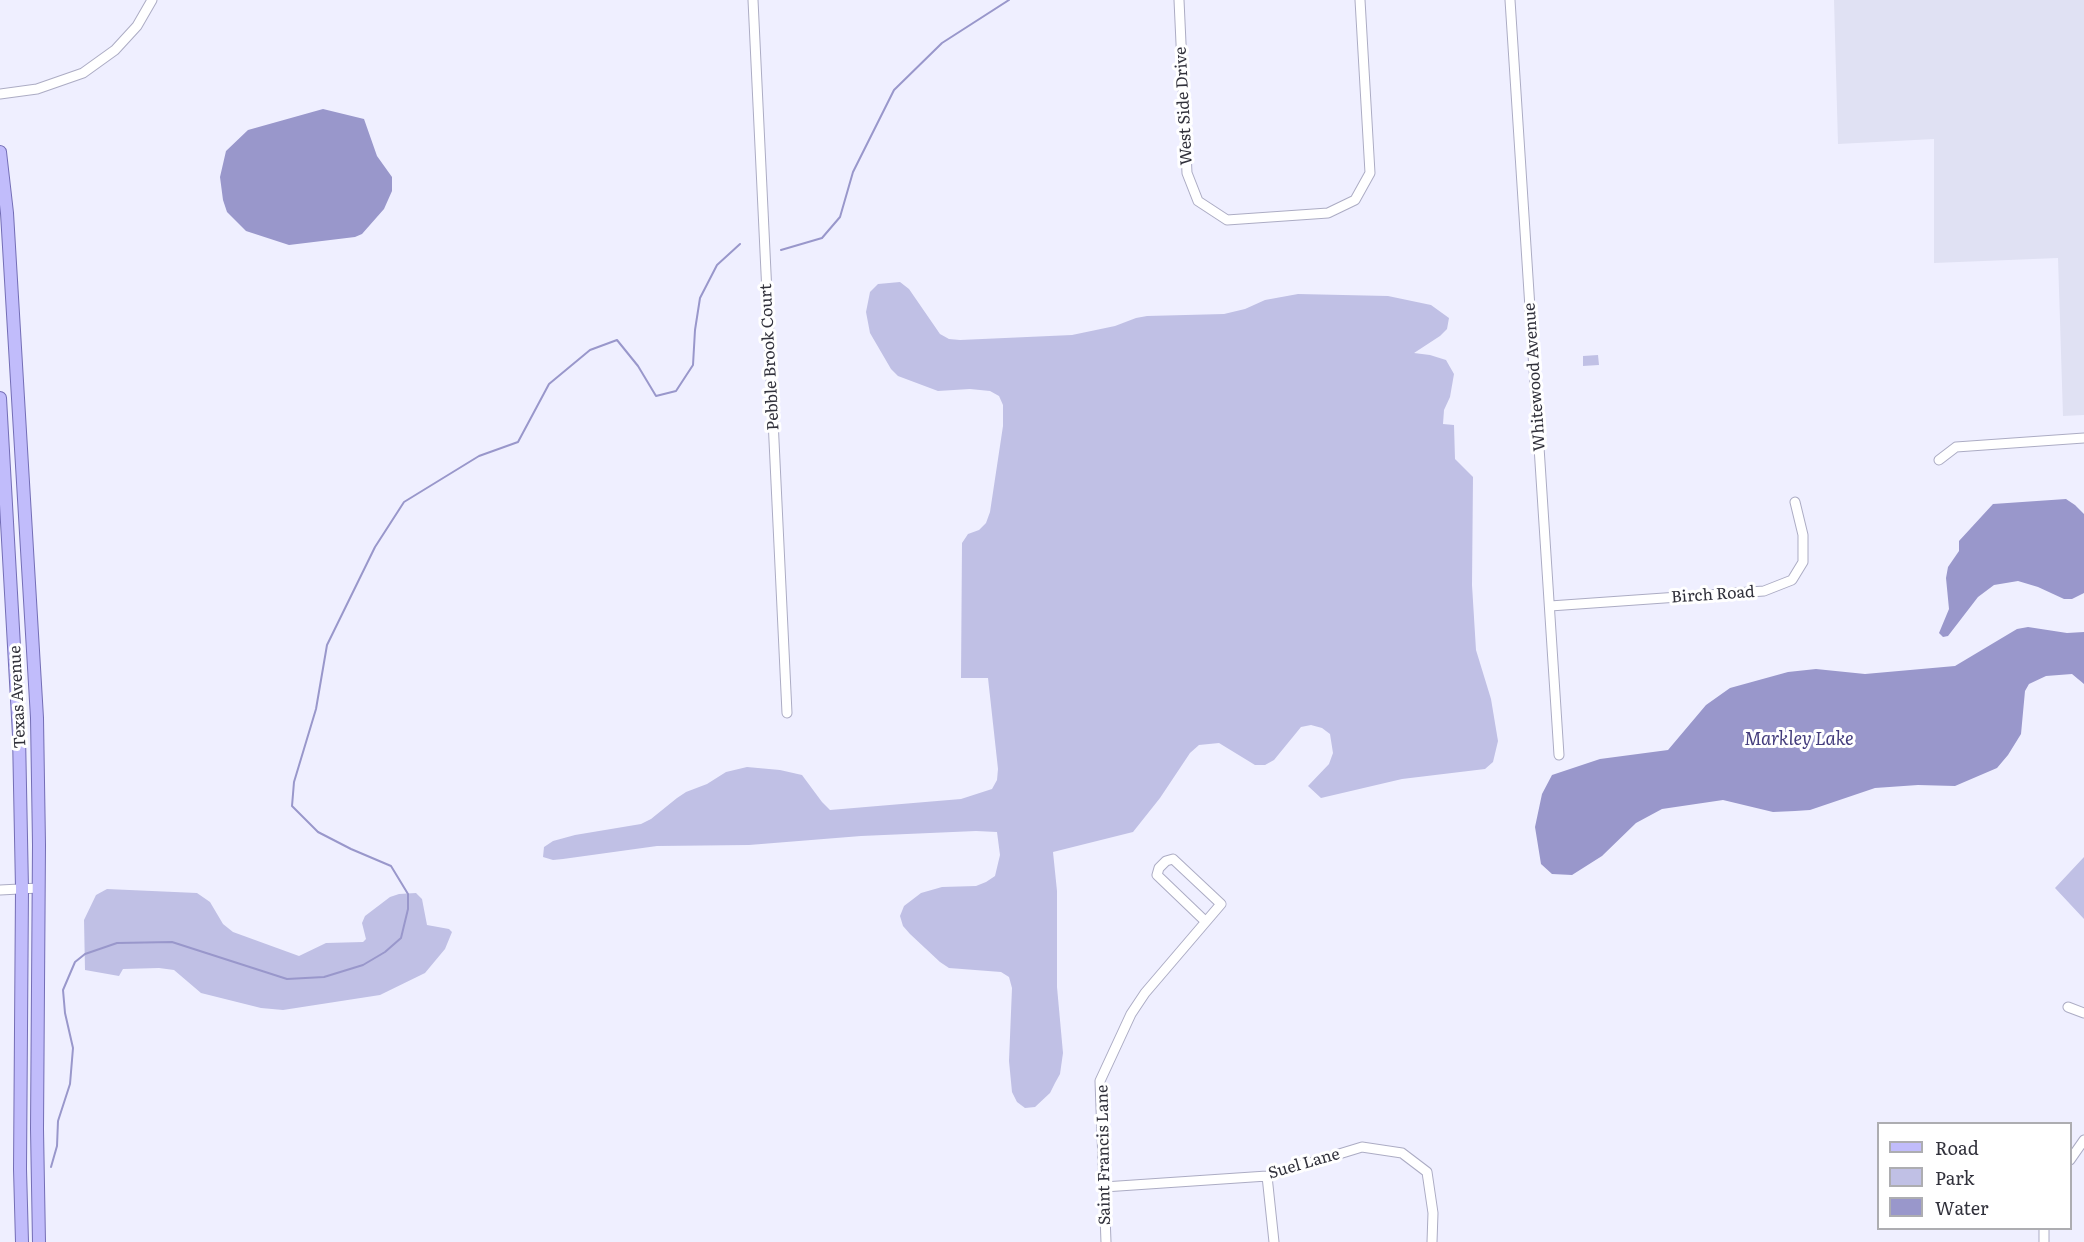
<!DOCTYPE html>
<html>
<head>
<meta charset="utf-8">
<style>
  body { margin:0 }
  #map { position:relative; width:2084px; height:1242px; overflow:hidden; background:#efefff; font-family:Literata,serif }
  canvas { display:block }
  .legend { position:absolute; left:1877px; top:1122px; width:195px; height:108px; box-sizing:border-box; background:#fff; border:2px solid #adadb1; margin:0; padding:8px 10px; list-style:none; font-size:18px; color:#31313b }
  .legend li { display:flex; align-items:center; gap:12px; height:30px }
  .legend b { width:30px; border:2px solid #adadb1 }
</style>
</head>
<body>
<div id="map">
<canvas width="2084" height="1242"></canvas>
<ul class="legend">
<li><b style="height:8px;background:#c1bcfb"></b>Road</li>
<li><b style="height:16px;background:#c0c0e5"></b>Park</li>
<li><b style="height:16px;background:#9997cb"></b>Water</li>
</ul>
</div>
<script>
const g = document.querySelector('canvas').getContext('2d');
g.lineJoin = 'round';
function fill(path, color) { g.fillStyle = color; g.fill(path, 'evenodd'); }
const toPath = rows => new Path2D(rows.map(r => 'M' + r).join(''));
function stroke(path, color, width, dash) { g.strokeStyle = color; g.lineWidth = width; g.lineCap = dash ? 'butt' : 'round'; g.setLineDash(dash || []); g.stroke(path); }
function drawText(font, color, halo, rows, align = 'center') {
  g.font = font + ' Literata,serif'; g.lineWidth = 6; g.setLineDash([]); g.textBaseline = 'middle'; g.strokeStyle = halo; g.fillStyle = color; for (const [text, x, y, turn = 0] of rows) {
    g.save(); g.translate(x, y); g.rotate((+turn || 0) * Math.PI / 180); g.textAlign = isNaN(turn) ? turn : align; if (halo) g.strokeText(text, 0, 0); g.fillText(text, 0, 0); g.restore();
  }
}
const built = toPath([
  [1834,0,2084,0,2084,415,2063,416,2058,258,1934,263,1934,139,1838,144]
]);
const green = toPath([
  [900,282,909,289,940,334,949,339,960,340,1072,335,1115,326,1136,318,1147,316,1224,314,1245,309,1265,300,1298,294,1388,296,1431,305,1449,318,1447,329,1440,336,1414,353,1430,355,1446,360,1454,374,1450,397,1444,410,1443,424,1454,425,1455,459,1473,477,1472,585,1476,650,1491,699,1498,741,1493,762,1485,769,1402,779,1321,798,1308,786,1329,764,1333,753,1330,734,1322,728,1311,725,1301,727,1274,760,1265,765,1255,765,1219,743,1199,745,1190,753,1160,798,1133,832,1053,852,1057,891,1057,987,1063,1053,1060,1074,1055,1083,1050,1093,1035,1107,1025,1108,1017,1102,1012,1092,1009,1061,1012,988,1009,977,1001,972,949,968,940,962,910,934,903,926,900,916,904,906,921,893,942,887,976,886,986,882,995,876,1000,855,997,832,976,831,861,836,749,845,657,846,563,859,553,860,543,857,544,847,553,841,575,835,641,824,651,819,677,798,686,792,707,784,726,772,747,767,780,770,802,775,822,802,830,810,961,799,992,789,997,780,998,769,988,678,961,678,962,543,968,534,979,530,986,523,990,512,1003,426,1003,405,999,396,990,391,970,389,938,391,898,376,891,369,870,333,866,312,870,292,878,284],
  [1598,355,1599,365,1583,366,1583,356],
  [2084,857,2084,919,2055,888],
  [107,889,197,893,210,902,223,924,233,932,299,956,326,943,363,942,366,939,362,923,365,916,390,897,399,894,416,893,422,899,427,925,449,929,452,932,445,949,425,973,380,995,283,1010,261,1008,201,993,174,970,159,968,123,969,119,976,85,970,84,920,96,895]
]);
const water = toPath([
  [323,109,364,119,377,156,392,177,392,191,384,209,362,234,355,237,289,245,246,231,227,212,223,200,220,177,226,151,248,130],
  [2066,499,2075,505,2084,514,2084,593,2072,599,2064,599,2038,587,2018,581,1994,585,1978,597,1948,636,1943,637,1939,633,1949,609,1946,578,1948,567,1959,551,1959,541,1993,504],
  [2028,627,2067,633,2084,632,2084,684,2072,674,2046,676,2029,684,2025,691,2021,734,2008,755,1997,768,1955,786,1918,785,1875,788,1810,810,1795,811,1773,812,1723,800,1662,809,1636,823,1602,856,1572,875,1552,874,1541,864,1535,827,1542,794,1552,775,1600,759,1668,750,1706,705,1730,688,1788,672,1816,669,1865,674,1955,666,2017,629]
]);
const stream = toPath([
  [781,250,822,238,840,217,853,172,894,90,942,43,1009,0],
  [51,1167,57,1146,58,1121,70,1084,73,1048,65,1013,63,990,75,962,85,954,117,943,172,942,287,979,324,977,363,965,385,952,401,938,408,909,408,894,391,866,351,849,318,832,292,806,294,782,316,709,327,645,375,547,404,502,479,456,518,442,549,384,590,350,617,340,638,366,656,396,676,391,693,365,695,330,700,298,717,265,740,244]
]);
const minor = toPath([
  [753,0,787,713],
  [1179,0,1187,173,1198,201,1227,220,1328,213,1355,200,1370,173,1360,0],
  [1510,0,1559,755],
  [0,94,37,89,83,73,115,50,137,26,152,0],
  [1939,460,1956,447,2084,438],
  [1550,606,1764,591,1792,580,1803,562,1803,535,1795,502],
  [0,890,39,888],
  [2068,1007,2084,1013],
  [2070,1160,2084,1140],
  [1267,1176,1274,1242],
  [1104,1187,1267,1176,1362,1147,1402,1153,1427,1172,1433,1213,1432,1242],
  [2044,1228,2044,1242],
  [1106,1242,1100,1081,1131,1014,1145,993,1221,904,1173,859,1166,861,1159,868,1157,875,1205,921]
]);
const major = toPath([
  [0,152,7,213,37,718,39,845,37,1129,39,1242],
  [0,398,19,735,22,889,20,1169,22,1242]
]);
const streetNames = [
  ["West Side Drive",1184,106,-93],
  ["Pebble Brook Court",770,357,-93],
  ["Whitewood Avenue",1535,377,-94],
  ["Birch Road",1713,595,-4],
  ["Texas Avenue",18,697,-93],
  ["Saint Francis Lane",1104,1155,-91],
  ["Suel Lane",1304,1164,-16]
];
const waterNames = [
  ["Markley Lake",1799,740]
];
fill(built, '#e0e1f3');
fill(green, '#c0c0e5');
fill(water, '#9997cb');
stroke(stream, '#9997cb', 2);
stroke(minor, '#acacc4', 11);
stroke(major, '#746eb6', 14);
stroke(minor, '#fff', 9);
stroke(major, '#c1bcfb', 12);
drawText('16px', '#31313b', '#fff', streetNames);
drawText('italic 18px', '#433c7c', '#fff', waterNames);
</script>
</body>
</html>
